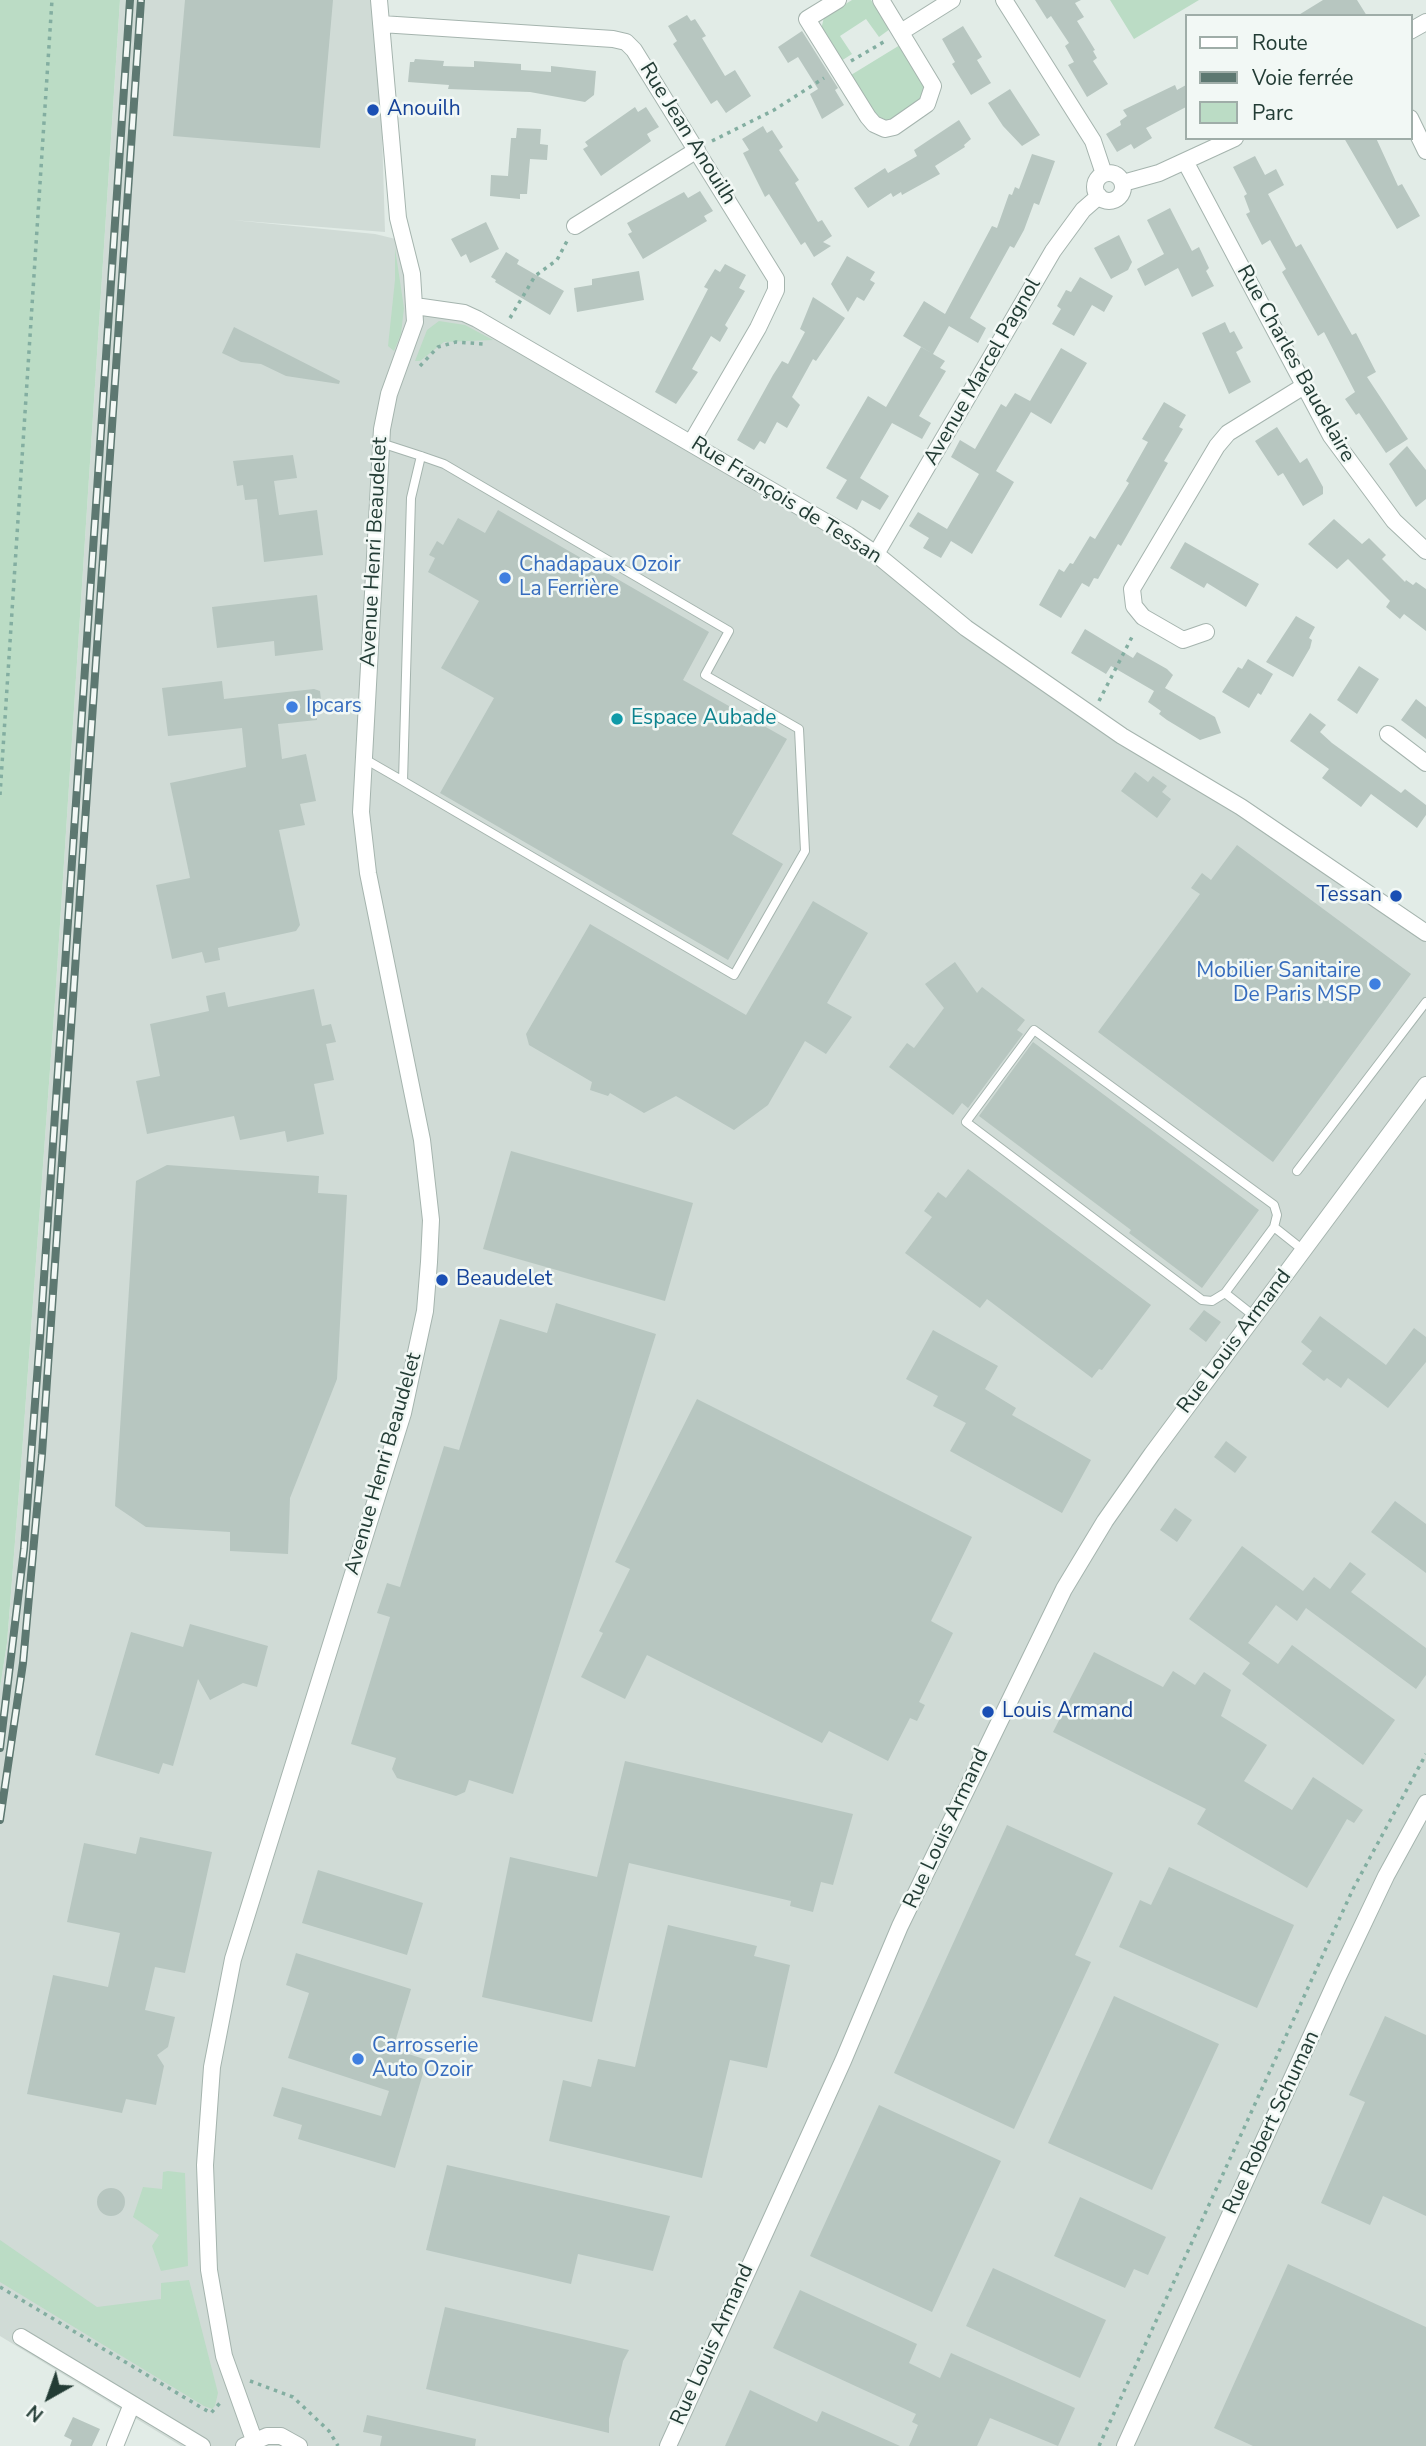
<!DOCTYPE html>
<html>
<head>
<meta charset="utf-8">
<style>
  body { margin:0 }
  #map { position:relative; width:1426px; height:2446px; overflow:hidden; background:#e2ece7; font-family:"Nunito Sans",sans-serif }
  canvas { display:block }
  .legend { position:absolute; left:1185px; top:14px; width:228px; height:126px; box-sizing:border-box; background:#f2f8f5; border:2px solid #9fada8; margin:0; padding:9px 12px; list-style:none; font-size:21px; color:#233c35 }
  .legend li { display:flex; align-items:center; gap:14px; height:35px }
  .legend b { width:35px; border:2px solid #9fada8 }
  .north { position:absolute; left:14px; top:2362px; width:70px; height:70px; -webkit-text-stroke:5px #f2f8f5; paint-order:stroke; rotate:220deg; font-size:19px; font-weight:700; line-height:28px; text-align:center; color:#233c35 }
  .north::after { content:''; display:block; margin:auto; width:24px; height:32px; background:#233c35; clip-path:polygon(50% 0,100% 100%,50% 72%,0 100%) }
</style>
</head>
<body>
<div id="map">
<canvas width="1426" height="2446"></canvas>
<ul class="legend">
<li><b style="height:9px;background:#fff"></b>Route</li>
<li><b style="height:9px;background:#5d7871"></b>Voie ferrée</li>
<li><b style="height:19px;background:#bbdcc5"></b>Parc</li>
</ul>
<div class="north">N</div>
</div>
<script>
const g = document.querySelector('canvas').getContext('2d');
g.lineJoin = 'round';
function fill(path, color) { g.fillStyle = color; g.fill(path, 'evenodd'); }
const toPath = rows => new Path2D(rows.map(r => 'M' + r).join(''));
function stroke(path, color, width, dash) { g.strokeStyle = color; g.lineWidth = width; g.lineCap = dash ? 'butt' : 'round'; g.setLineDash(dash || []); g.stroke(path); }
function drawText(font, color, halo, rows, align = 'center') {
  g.font = font + ' "Nunito Sans",sans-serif'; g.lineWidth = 5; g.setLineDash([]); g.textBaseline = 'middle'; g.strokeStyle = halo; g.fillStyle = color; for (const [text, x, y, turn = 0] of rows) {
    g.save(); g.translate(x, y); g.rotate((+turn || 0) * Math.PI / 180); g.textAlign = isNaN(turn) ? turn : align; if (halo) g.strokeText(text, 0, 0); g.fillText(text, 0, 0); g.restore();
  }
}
const built = toPath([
  [120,0,378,0,385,232,232,220,375,234,404,241,415,306,464,313,848,535,966,628,1426,933,1426,2446,181,2446,0,2336,0,1688,7,1643,22,1453,55,1001]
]);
const green = toPath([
  [0,0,120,0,55,1001,22,1453,7,1643,0,1688],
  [852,0,871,0,890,29,879,37,866,19,840,36,852,54,841,61,821,30,824,17],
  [1110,0,1199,0,1134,39],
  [900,45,926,86,924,99,889,121,877,116,851,75],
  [395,248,404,308,401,334,394,351,388,346,395,280],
  [439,321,465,325,493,340,444,342,420,361,415,361,427,330],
  [168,2171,185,2173,188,2266,161,2271,152,2246,159,2235,133,2217,143,2187,162,2189,163,2172],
  [0,2240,97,2307,161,2299,161,2283,189,2280,218,2393,215,2406,212,2409,204,2406,0,2282]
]);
const building = toPath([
  [185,0,333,0,320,148,173,136],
  [1035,0,1081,0,1075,3,1084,17,1077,21,1095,50,1093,51,1097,58,1093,61,1108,84,1087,97,1068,65,1074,62,1065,46,1069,43,1051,16,1047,19],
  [1323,0,1357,0,1367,16,1297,16],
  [687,15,691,21,695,19,706,36,702,38,725,76,735,70,751,96,726,113,717,100,711,104,673,44,677,41,668,26],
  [963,26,982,57,977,60,991,83,971,95,952,64,955,62,942,39],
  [802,31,838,88,835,90,844,105,822,119,810,94,818,89,798,57,788,63,778,47],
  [415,59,444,61,443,66,474,67,474,61,521,64,521,70,551,72,551,66,596,71,594,95,585,102,530,92,448,89,449,85,408,82,410,62,414,62],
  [1175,85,1177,90,1186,85,1186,107,1146,128,1152,138,1134,149,1131,144,1117,152,1106,134,1121,125,1120,121,1127,116,1123,110],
  [1010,89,1040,135,1022,146,1003,126,988,103],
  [635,107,638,112,646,107,659,127,647,134,651,141,601,176,583,149,588,146,585,142],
  [959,120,971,139,964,145,965,147,935,166,940,174,902,195,901,192,893,197,891,193,868,208,854,188,885,168,888,173,917,156,914,150],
  [763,126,767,133,772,130,783,147,779,150,799,180,795,183,818,222,822,220,832,236,823,242,831,246,814,257,805,242,801,245,769,194,765,197,743,153,749,150,742,139],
  [517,128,541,129,540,144,548,145,547,160,530,159,527,194,520,194,520,199,490,196,491,175,508,176,511,138,516,138],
  [1344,138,1376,138,1398,186,1402,184,1420,216,1397,229],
  [1032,154,1055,161,1039,205,1034,203,1024,230,1014,248,1010,246,970,318,986,328,978,343,949,326,933,354,903,336,924,301,945,314,992,226,997,228,1009,194,1012,195,1015,187,1019,189],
  [1255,156,1265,175,1276,169,1284,185,1268,194,1296,247,1301,244,1352,335,1356,333,1376,372,1367,377,1408,439,1386,453,1359,413,1356,415,1345,399,1355,392,1324,332,1318,336,1282,272,1286,269,1270,240,1262,245,1246,214,1250,212,1244,196,1247,194,1233,167],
  [700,191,713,211,704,216,707,221,643,259,628,234,632,232,627,223,684,192,688,198],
  [1170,208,1192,251,1199,247,1209,268,1206,271,1214,286,1192,297,1178,268,1145,286,1137,269,1164,254,1147,220],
  [486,222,499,249,470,263,466,254,461,257,451,239],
  [1119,235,1132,262,1128,270,1111,279,1094,248],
  [506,252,519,260,517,264,564,291,550,315,495,282,496,280,491,277],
  [847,256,875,272,870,280,875,283,864,301,857,297,848,312,831,284],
  [725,264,746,275,739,288,745,291,725,325,728,328,720,342,711,336,692,369,698,372,676,404,655,392,708,289,704,287,715,269,720,272],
  [639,271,644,300,577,312,574,288,592,285,592,279],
  [1080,277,1113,296,1104,312,1092,305,1074,336,1052,324,1061,309,1057,306,1066,290,1071,292],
  [813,297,845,318,816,361,813,359,792,397,800,405,787,428,777,422,765,444,760,441,754,450,737,440,773,375,782,361,788,364,805,332,800,329],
  [1225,322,1230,333,1234,331,1243,348,1236,352,1251,382,1229,394,1202,333],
  [234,327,340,381,339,384,286,376,261,364,241,362,222,353],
  [921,347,945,361,940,368,946,371,919,416,931,423,922,439,892,423,860,478,889,496,880,510,862,500,857,510,836,498,847,480,826,468,868,396,886,407],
  [1061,348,1087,363,1051,424,1031,412,996,471,1014,482,972,554,951,541,941,558,923,548,929,538,909,526,918,512,947,529,979,474,951,457,960,440,975,449,1001,404,1006,407,1015,393,1030,401],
  [1164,402,1186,415,1179,427,1183,429,1164,461,1168,463,1121,546,1118,544,1098,579,1094,578,1089,587,1082,583,1061,618,1039,605,1059,569,1064,572,1070,563,1073,564,1090,536,1095,539,1129,483,1126,481,1148,442,1142,439],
  [1277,427,1300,463,1307,458,1323,487,1323,494,1303,506,1283,473,1278,476,1255,441],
  [1407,446,1426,470,1426,499,1416,507,1389,464],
  [293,455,297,478,274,481,279,515,317,510,323,555,264,562,257,499,245,500,243,485,237,486,233,461],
  [498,510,709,632,683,680,787,739,732,834,783,864,728,960,440,793,494,698,441,668,479,601,428,572,435,558,429,555,437,541,443,545,458,518,485,533],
  [1334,519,1362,544,1369,538,1386,555,1382,559,1405,582,1406,580,1413,585,1416,582,1426,589,1426,631,1404,614,1400,619,1386,607,1390,601,1348,559,1337,569,1308,544],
  [1185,542,1259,584,1246,607,1207,583,1204,588,1170,568],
  [317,595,323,650,275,656,274,641,217,648,212,607],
  [1296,616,1315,627,1309,638,1312,640,1310,648,1293,677,1266,662],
  [1085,629,1133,658,1137,652,1167,669,1173,675,1165,688,1215,717,1221,733,1200,740,1167,720,1159,714,1161,711,1148,702,1154,691,1111,666,1106,674,1071,653],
  [1248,659,1273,674,1261,695,1258,693,1249,708,1222,692,1238,667,1242,669],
  [1359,666,1379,679,1357,714,1337,700],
  [222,681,224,699,314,689,320,691,322,708,316,709,317,720,278,724,282,759,306,754,316,801,300,804,305,825,279,830,300,925,296,931,218,948,220,960,205,963,202,952,172,959,156,885,190,878,170,783,246,767,242,728,168,736,162,688],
  [1416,699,1426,707,1426,739,1401,720],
  [1310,713,1326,725,1320,732,1332,743,1401,793,1405,789,1426,805,1426,815,1417,828,1371,794,1361,807,1322,778,1329,769,1290,741],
  [1135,772,1148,782,1153,776,1167,786,1162,792,1171,799,1157,818,1121,791],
  [1237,845,1411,974,1273,1162,1098,1032,1200,894,1191,888,1202,873,1211,880],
  [813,901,868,933,827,1003,852,1017,826,1054,805,1041,768,1105,734,1130,676,1096,644,1113,610,1093,608,1096,590,1090,592,1082,529,1045,526,1034,590,924,746,1015],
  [955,962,977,993,982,987,1025,1020,1017,1030,1023,1034,968,1108,962,1103,953,1115,889,1067,907,1043,914,1048,944,1008,925,984],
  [314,989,322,1026,331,1024,336,1042,326,1044,334,1080,314,1084,324,1134,287,1142,285,1131,240,1140,234,1116,147,1134,136,1081,160,1076,150,1024,209,1011,206,996,225,992,228,1007],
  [1033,1042,1259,1210,1202,1288,1129,1233,1131,1230,979,1116],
  [511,1151,693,1203,665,1301,483,1249],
  [167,1165,319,1176,318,1193,347,1195,337,1379,290,1498,288,1554,230,1551,230,1532,146,1527,115,1506,136,1181],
  [968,1169,1151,1305,1102,1370,1099,1369,1092,1378,987,1299,980,1308,905,1253,932,1217,924,1211,938,1192,946,1198],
  [556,1303,656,1334,513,1794,469,1780,465,1792,456,1796,397,1778,392,1769,396,1758,351,1744,390,1617,377,1613,387,1583,400,1587,444,1446,459,1450,500,1319,547,1333],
  [1204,1310,1221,1322,1206,1342,1189,1329],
  [1320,1316,1386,1365,1414,1328,1426,1337,1426,1362,1388,1408,1348,1378,1341,1388,1327,1378,1324,1381,1302,1364,1312,1351,1301,1342],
  [933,1330,998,1366,985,1389,1016,1408,1012,1415,1091,1460,1062,1513,950,1451,966,1423,933,1406,938,1396,906,1379],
  [697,1399,972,1537,931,1621,953,1633,919,1702,925,1705,917,1721,910,1718,888,1761,829,1731,822,1743,647,1655,625,1699,581,1677,603,1633,599,1631,630,1569,615,1562],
  [1226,1441,1247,1457,1235,1473,1214,1457],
  [1395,1501,1426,1524,1426,1573,1371,1532],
  [1175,1508,1192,1520,1177,1542,1160,1530],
  [1242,1546,1303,1591,1314,1577,1330,1589,1350,1562,1366,1574,1351,1592,1426,1648,1426,1675,1416,1689,1306,1608,1297,1621,1276,1605,1248,1643,1278,1664,1292,1645,1395,1720,1363,1765,1242,1674,1250,1663,1189,1619],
  [190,1624,268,1646,257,1687,243,1683,210,1700,198,1679,173,1766,163,1763,159,1774,95,1755,131,1632,183,1647],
  [1094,1652,1163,1687,1173,1671,1195,1685,1204,1672,1231,1690,1221,1716,1267,1745,1244,1781,1292,1810,1313,1777,1363,1810,1354,1823,1347,1819,1307,1888,1197,1824,1206,1809,1053,1732],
  [625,1761,853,1814,833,1885,821,1882,813,1912,790,1906,791,1901,629,1863,592,2022,482,1997,510,1857,597,1877],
  [1007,1825,1113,1873,1075,1955,1091,1962,1014,2129,894,2073],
  [140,1837,212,1852,185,1973,155,1967,145,2010,175,2017,168,2047,157,2055,164,2066,156,2105,126,2099,122,2113,27,2094,53,1975,108,1987,120,1933,67,1922,84,1843,136,1854],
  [1169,1867,1294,1925,1257,2008,1119,1947,1140,1900,1151,1905],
  [318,1870,423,1903,407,1955,302,1923],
  [668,1925,757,1946,754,1956,790,1965,767,2068,730,2060,702,2178,549,2141,563,2080,591,2087,598,2059,635,2067],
  [296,1953,411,1989,393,2049,427,2060,395,2168,298,2139,302,2125,273,2116,282,2087,381,2116,389,2091,288,2058,309,1993,286,1985],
  [1114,1996,1219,2044,1152,2190,1048,2143],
  [1385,2016,1426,2035,1426,2216,1383,2196,1370,2225,1321,2203,1365,2102,1349,2095],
  [879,2105,1001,2161,932,2312,810,2256],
  [447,2165,670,2216,653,2271,578,2254,571,2284,426,2250],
  '97 2202a14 14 0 1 1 28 0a14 14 0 1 1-28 0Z',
  [1080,2197,1166,2237,1148,2275,1134,2269,1125,2288,1054,2256],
  [1288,2264,1426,2327,1426,2446,1253,2446,1214,2428],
  [993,2268,1106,2320,1080,2378,966,2326],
  [800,2290,917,2344,909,2363,940,2378,951,2353,1075,2408,1058,2446,990,2418,977,2446,909,2446,918,2425,912,2422,916,2414,773,2348],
  [445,2307,629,2350,623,2361,609,2419,609,2433,426,2389],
  [750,2390,817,2422,822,2411,900,2446,725,2446],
  [367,2415,476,2439,475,2446,380,2446,382,2436,363,2432],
  [73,2417,100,2429,92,2446,70,2446,72,2440,64,2436]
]);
const path = toPath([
  [851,61,887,40],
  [712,141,774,110,824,78],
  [510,318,535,276,557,260,567,241],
  [420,366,438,347,456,342,483,344],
  [1099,701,1134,633],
  [0,795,52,0],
  [0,2287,197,2405,211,2413,220,2403],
  [250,2381,293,2397,329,2431,338,2446],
  [1099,2446,1353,1889,1426,1754]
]);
const service = toPath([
  [381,443,421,456,444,464,729,631,705,675,799,729,805,851,734,975,403,781,411,498,421,456],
  [363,758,403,781],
  [1297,1171,1426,1002],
  [1225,1293,1274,1227],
  [1254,1316,1225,1293,1212,1301,1202,1300,966,1122,1034,1030,1274,1205,1277,1215,1274,1227,1303,1250]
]);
const minor = toPath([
  [838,0,807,19,868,117,874,124,885,129,894,127,927,104,933,86,881,0],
  [1004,0,1093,141,1104,174],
  [381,24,613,39,626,42,634,50,776,279,776,290,758,328,691,443],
  [1410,31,1426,22],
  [901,32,952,0],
  [1410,118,1426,151],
  [1186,163,1331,436,1394,521,1426,551],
  '1095 187a14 14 0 1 1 28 0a14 14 0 1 1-28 0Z',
  [1123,183,1159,173,1235,138],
  [575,226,697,150],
  [415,306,464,313,477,319,848,535,876,554,966,628,1122,736,1241,807,1426,933],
  [876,554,1053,251,1083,210,1099,196],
  [1206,632,1183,640,1143,617,1134,606,1132,589,1217,446,1228,433,1304,386],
  [1388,734,1426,763],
  [21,2337,202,2446],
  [254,2440,224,2356,209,2270,205,2165,212,2067,233,1959,403,1413,425,1311,429,1262,431,1220,422,1140,368,873,361,812,382,429,389,394,415,322,412,274,398,218,379,0],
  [115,2446,132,2404],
  [244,2446,267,2436,281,2436,299,2446],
  [668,2446,843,2061,900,1926,1064,1589,1105,1521,1152,1454,1426,1085],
  [1125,2446,1338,1977,1386,1876,1426,1803]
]);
const rail = toPath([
  [0,1748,24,1549,40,1337,130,0],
  [0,1820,23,1663,42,1454,141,0]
]);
const markers = [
  [373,110,7,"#1a4fb4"],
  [505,578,7,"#3f7fe0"],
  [292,707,7,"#3f7fe0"],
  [617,719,7,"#0f9aa8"],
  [1396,896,7,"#1a4fb4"],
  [1375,984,7,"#3f7fe0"],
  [442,1280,7,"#1a4fb4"],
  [988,1712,7,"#1a4fb4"],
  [358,2059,7,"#3f7fe0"]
];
const transitNames = [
  ["Anouilh",387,110],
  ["Tessan",1382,896,"right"],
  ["Beaudelet",456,1280],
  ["Louis Armand",1002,1712]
];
const streetNames = [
  ["Rue Jean Anouilh",687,134,58],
  ["Rue Charles Baudelaire",1295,364,61],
  ["Avenue Marcel Pagnol",983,372,-60],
  ["Rue François de Tessan",786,501,32],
  ["Avenue Henri Beaudelet",375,552,-87],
  ["Rue Louis Armand",1235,1342,-53],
  ["Avenue Henri Beaudelet",384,1464,-74],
  ["Rue Louis Armand",947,1829,-65],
  ["Rue Robert Schuman",1272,2123,-65],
  ["Rue Louis Armand",713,2345,-66]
];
const shopNames = [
  ["Chadapaux Ozoir",519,566],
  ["La Ferrière",519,590],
  ["Ipcars",306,707],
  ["Mobilier Sanitaire",1361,972,"right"],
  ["De Paris MSP",1361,996,"right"],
  ["Carrosserie",372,2047],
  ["Auto Ozoir",372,2071]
];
const cultureNames = [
  ["Espace Aubade",631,719]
];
fill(built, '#d0dbd6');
fill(green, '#bbdcc5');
fill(building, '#b7c6c0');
stroke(service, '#a5b4ae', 10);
stroke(minor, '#a5b4ae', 18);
stroke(path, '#83aea1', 3.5, [3.5, 5]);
stroke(service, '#fff', 8);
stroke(minor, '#fff', 16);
stroke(rail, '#5d7871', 8);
stroke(rail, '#f2f8f5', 5, [16]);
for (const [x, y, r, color] of markers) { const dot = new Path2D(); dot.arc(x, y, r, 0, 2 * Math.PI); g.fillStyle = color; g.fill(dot); stroke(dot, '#f2f8f5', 2.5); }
drawText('21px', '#164399', '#f2f8f5', transitNames, 'left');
drawText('21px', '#233c35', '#f2f8f5', streetNames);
drawText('21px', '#366cbe', '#f2f8f5', shopNames, 'left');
drawText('21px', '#0d838f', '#f2f8f5', cultureNames, 'left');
</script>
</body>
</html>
